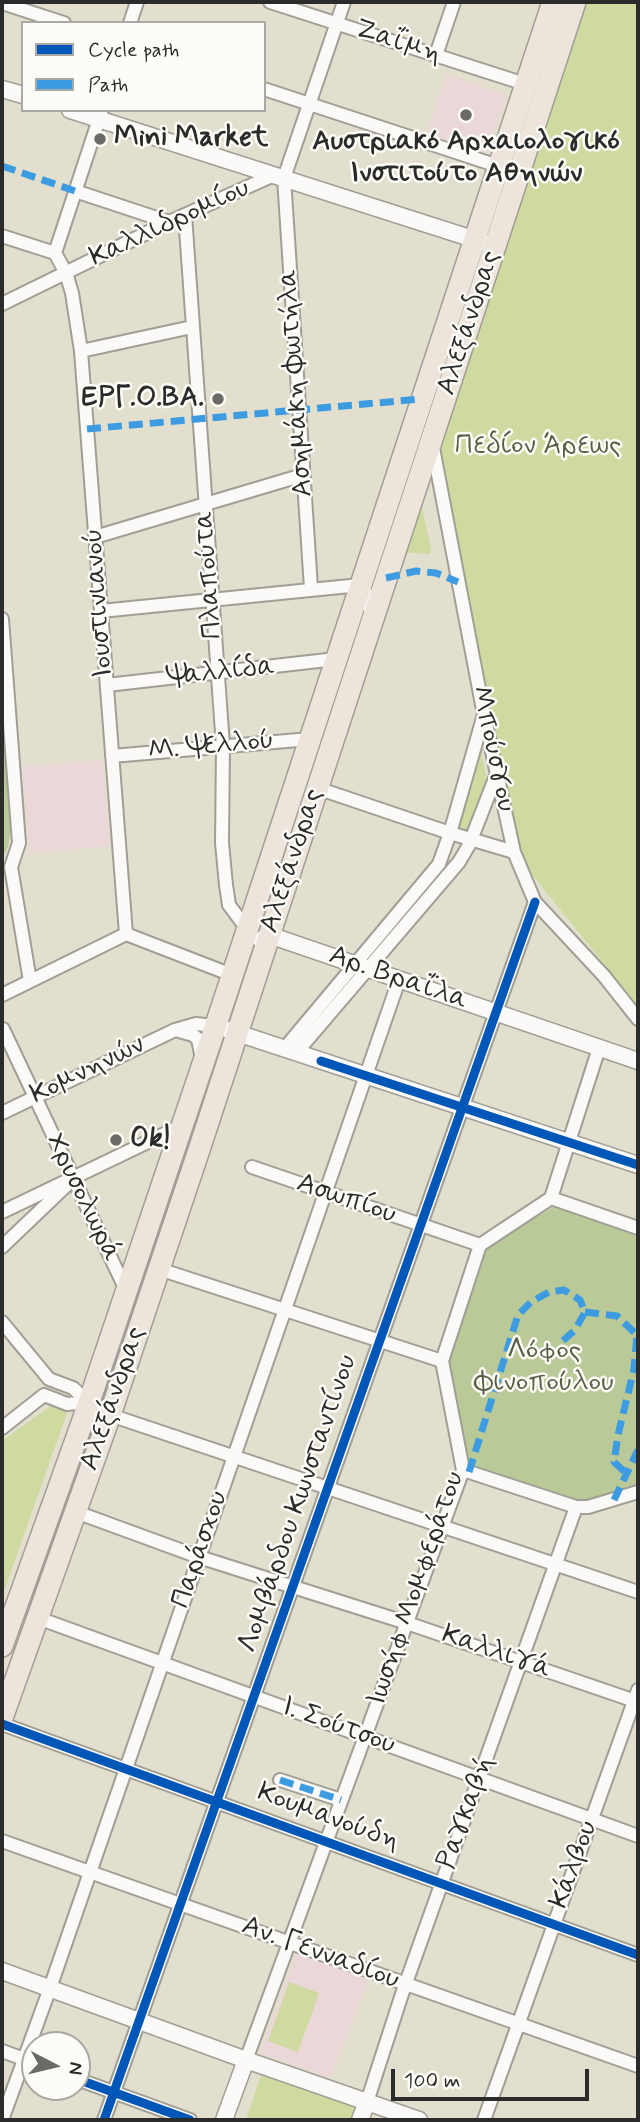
<!DOCTYPE html>
<html>
<head>
<meta charset="utf-8">
<style>
  body { margin:0 }
  #map { position:relative; width:640px; height:2122px; overflow:hidden; background:#e3dfce; font-family:Mynerve,sans-serif }
  canvas { display:block }
  .frame { position:absolute; inset:0; border:4px solid #2b2b2b; pointer-events:none }
  .legend { position:absolute; left:21px; top:21px; width:245px; height:91px; box-sizing:border-box; background:#fdfcf7; border:2px solid #a9a8a5; margin:0; padding:9px 12px; list-style:none; font-size:21px; color:#2b2b2b }
  .legend li { display:flex; align-items:center; gap:14px; height:35px }
  .legend b { width:35px; border:2px solid #a9a8a5 }
  .north { position:absolute; left:21px; top:2031px; width:70px; height:70px; box-sizing:border-box; background:#fdfcf7; border:2px solid #a9a8a5; border-radius:50%; rotate:97deg; font-size:19px; font-weight:700; line-height:28px; text-align:center; color:#2b2b2b }
  .north::after { content:''; display:block; margin:auto; width:24px; height:32px; background:#6b6a64; clip-path:polygon(50% 0,100% 100%,50% 72%,0 100%) }
  .scale { position:absolute; left:391px; top:2069px; width:198px; height:32px; box-sizing:border-box; border:4px solid #2b2b2b; border-top:0; padding-left:9px; font-size:21px; line-height:24px; white-space:nowrap; color:#2b2b2b; -webkit-text-stroke:5px #fdfcf7; paint-order:stroke }
</style>
</head>
<body>
<div id="map">
<canvas width="640" height="2122"></canvas>
<div class="frame"></div>
<ul class="legend">
<li><b style="height:9px;background:#0057b8"></b>Cycle path</li>
<li><b style="height:9px;background:#3d9ce1"></b>Path</li>
</ul>
<div class="north">N</div>
<div class="scale">100 m</div>
</div>
<script>
const g = document.querySelector('canvas').getContext('2d');
g.lineJoin = 'round';
function fill(path, color) { g.fillStyle = color; g.fill(path, 'evenodd'); }
const toPath = rows => new Path2D(rows.map(r => 'M' + r).join(''));
function stroke(path, color, width, dash) { g.strokeStyle = color; g.lineWidth = width; g.lineCap = dash ? 'butt' : 'round'; g.setLineDash(dash || []); g.stroke(path); }
function drawText(font, color, halo, rows, align = 'center') {
  g.font = font + ' Mynerve,sans-serif'; g.lineWidth = 5; g.setLineDash([]); g.textBaseline = 'middle'; g.strokeStyle = halo; g.fillStyle = color; for (const [text, x, y, turn = 0] of rows) {
    g.save(); g.translate(x, y); g.rotate((+turn || 0) * Math.PI / 180); g.textAlign = isNaN(turn) ? turn : align; if (halo) g.strokeText(text, 0, 0); g.fillText(text, 0, 0); g.restore();
  }
}
const built = toPath([
  [447,74,506,95,486,153,427,134],
  [102,760,110,846,30,853,22,767],
  [297,1953,368,1979,330,2078,260,2053]
]);
const green = toPath([
  [581,2,638,2,638,1006,534,877,516,845,435,439],
  [419,494,431,549,430,554,398,552],
  [480,746,488,785,470,833,455,829],
  [53,1404,68,1410,2,1597,2,1441],
  [289,1982,319,1993,298,2052,268,2041],
  [261,2075,359,2108,355,2120,246,2120]
]);
const forest = toPath([
  [2,670,12,823,8,847,2,859],
  [557,1205,638,1232,638,1485,597,1502,580,1502,466,1465,447,1363,483,1249]
]);
const minor = toPath([
  [270,2,525,84],
  [2,3,64,23],
  [130,23,137,2],
  [436,55,454,2],
  [264,89,498,166],
  [75,191,169,222],
  [185,215,223,746,222,843,226,885,229,905,247,929],
  [2,236,55,253],
  [55,253,66,273,72,293,81,351,126,934],
  [55,253,102,110],
  [2,304,169,222,274,175],
  [81,351,192,327],
  [433,448,484,715,514,852,535,902,604,976,638,1019],
  [95,537,303,475],
  [311,588,284,178,344,2],
  [101,611,360,585,370,599,370,613],
  [2,619,19,843,11,867,30,981],
  [107,685,336,659],
  [112,756,310,739],
  [317,788,450,833,514,852],
  [126,934,232,975],
  [2,995,126,934],
  [3,1029,126,1290],
  [179,1031,193,1035,198,1039,202,1059],
  [284,1049,439,864,450,833,483,718],
  [296,1053,459,862,469,845,496,776],
  [2,1113,175,1030,196,1024,215,1026],
  [252,1167,480,1245],
  [551,1198,638,1228],
  [2,1212,181,1126],
  [2,1247,68,1184],
  [159,1269,442,1361],
  [2,1322,49,1379,73,1388,88,1402,110,1415,638,1592],
  [2,1428,44,1395,67,1404,88,1402],
  [463,1470,576,1507,588,1507,638,1492],
  [76,1512,199,1557,407,1623,638,1702],
  [38,1618,638,1836],
  [2,1724,638,1955],
  [280,1780,341,1800],
  [2,1841,638,2066],
  [2,2051,35,2063],
  [246,2060,463,1470,442,1361,480,1245,551,1198,599,1048],
  [77,2079,190,2120],
  [367,2102,402,1994,576,1507],
  [2,2120,50,1988,399,980],
  [104,2120,535,902],
  [484,2120,638,1690]
]);
const tertiary = toPath([
  [2,89,23,95],
  [70,110,495,246],
  [261,940,269,935,638,1061],
  [228,1030,638,1165],
  [2,1971,246,2060,419,2120],
  [224,2120,246,2060],
  [360,2120,367,2102]
]);
const primary = toPath([
  [2,1646,82,1423,210,1043,553,2],
  [2,1718,110,1415,198,1153,575,2]
]);
const quiet = toPath([
  [2,166,75,191],
  [87,429,421,399],
  [386,578,416,571,436,573,458,582],
  [585,1312,617,1316,637,1335,634,1369,618,1435,614,1462,628,1475],
  [469,1472,518,1315,531,1302,549,1292,564,1290,580,1300,585,1312,575,1330,559,1344],
  [614,1500,638,1450],
  [280,1780,341,1800]
]);
const cycleway = toPath([
  [321,1061,638,1165],
  [2,1724,638,1955],
  [77,2079,190,2120],
  [104,2120,535,902]
]);
const markers = [
  [466,115,7,"#6b6a64"],
  [100,139,7,"#6b6a64"],
  [218,399,7,"#6b6a64"],
  [116,1140,7,"#6b6a64"]
];
const streetNames = [
  ["Ζαΐμη",398,43,18],
  ["Καλλιδρομίου",170,224,-25],
  ["Αλεξάνδρας",470,323,-72],
  ["Ασημάκη Φωτήλα",297,383,-94],
  ["Πλαπούτα",210,575,-94],
  ["Ιουστινιανού",100,603,-94],
  ["Ψαλλίδα",221,673,-6],
  ["Μ. Ψελλού",211,747,-5],
  ["Μπούσγου",492,749,78],
  ["Αλεξάνδρας",293,861,-72],
  ["Αρ. Βραΐλα",398,979,19],
  ["Κομνηνών",88,1071,-26],
  ["Χρυσολωρά",82,1198,64],
  ["Ασωπίου",346,1200,19],
  ["Αλεξάνδρας",114,1399,-71],
  ["Λομβάρδου Κωνσταντίνου",299,1504,-71],
  ["Παράσχου",201,1550,-71],
  ["Ιωσήφ Μομφεράτου",417,1589,-71],
  ["Καλλιγά",496,1653,19],
  ["Ι. Σούτσου",338,1727,20],
  ["Ραγκαβή",467,1813,-70],
  ["Κουμανούδη",328,1818,20],
  ["Κάλβου",575,1865,-70],
  ["Αν. Γενναδίου",320,1954,20]
];
const poiNames = [
  ["Mini Market",114,139],
  ["Αυστριακό Αρχαιολογικό",466,143,"center"],
  ["Ινστιτούτο Αθηνών",466,175,"center"],
  ["ΕΡΓ.Ο.ΒΑ.",204,399,"right"],
  ["Ok!",130,1140]
];
const parkNames = [
  ["Πεδίον Άρεως",538,447],
  ["Λόφος",544,1352],
  ["Φινοπούλου",544,1384]
];
fill(built, '#ebd6d8');
fill(green, '#cfdaa0');
fill(forest, '#b9c997');
stroke(minor, '#a09e95', 16);
stroke(tertiary, '#a09e95', 19);
stroke(primary, '#a09e95', 24);
stroke(minor, '#fbfaf8', 12);
stroke(tertiary, '#fbfaf8', 16);
stroke(primary, '#ede5dc', 21);
stroke(quiet, '#3d9ce1', 7, [14, 7]);
stroke(cycleway, '#0057b8', 9);
for (const [x, y, r, color] of markers) { const dot = new Path2D(); dot.arc(x, y, r, 0, 2 * Math.PI); g.fillStyle = color; g.fill(dot); stroke(dot, '#fdfcf7', 2.5); }
drawText('28px', '#2b2b2b', '#fdfcf7', streetNames);
drawText('bold 28px', '#2b2b2b', '#fdfcf7', poiNames, 'left');
drawText('28px', '#575e43', '#fdfcf7', parkNames);
</script>
</body>
</html>
